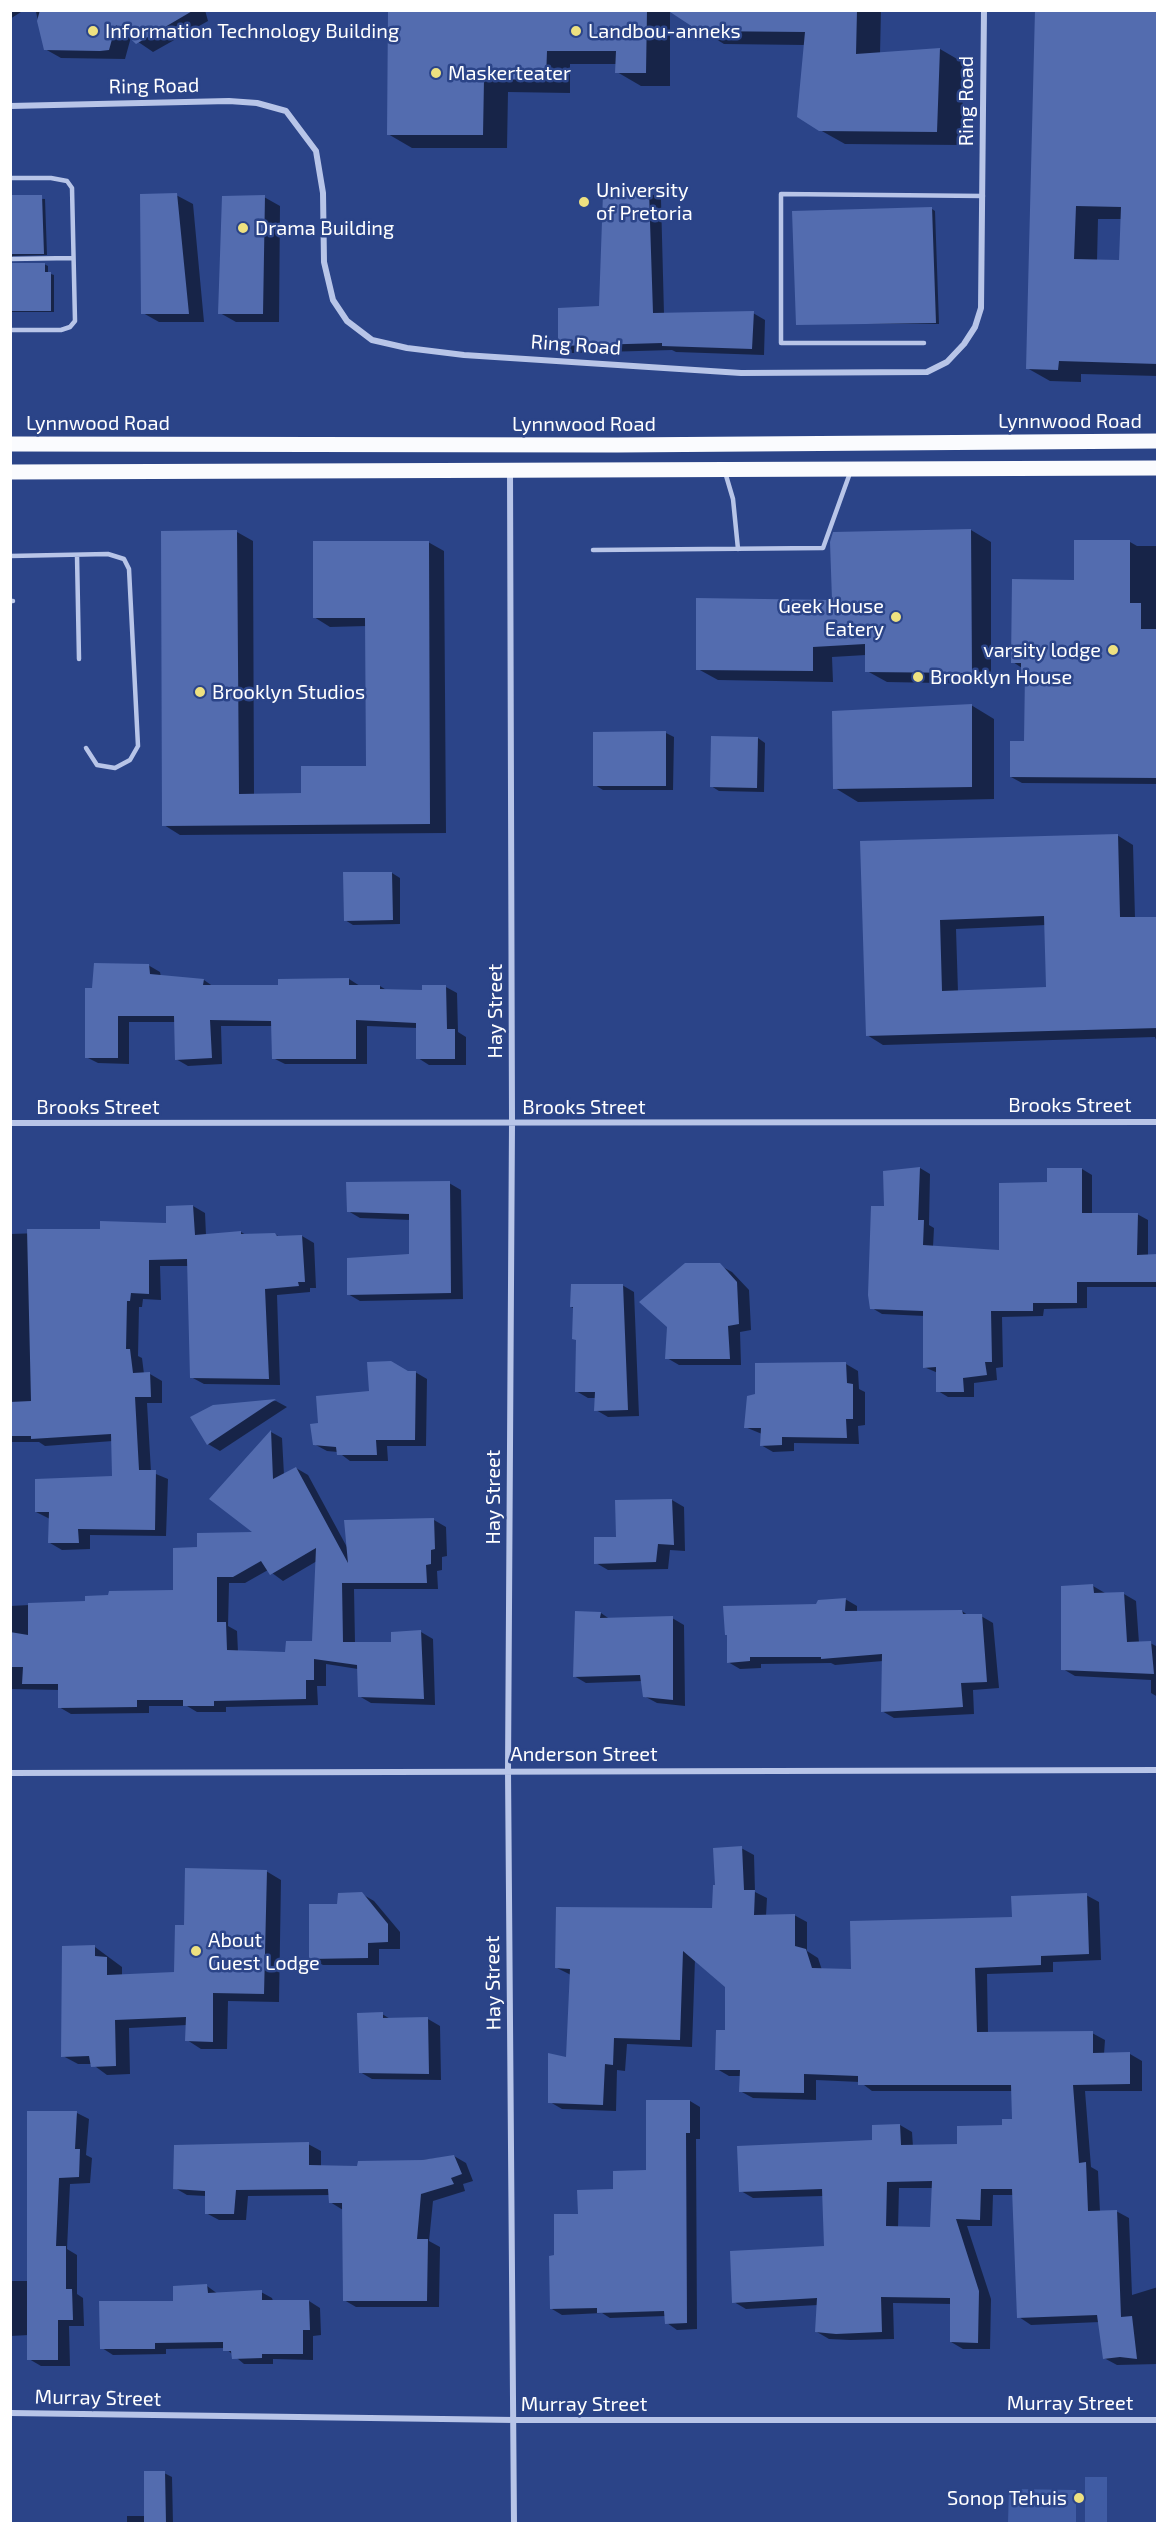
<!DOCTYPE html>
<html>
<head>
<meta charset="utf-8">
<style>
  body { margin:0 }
  #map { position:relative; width:1168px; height:2534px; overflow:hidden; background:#2b4488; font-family:"Exo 2",sans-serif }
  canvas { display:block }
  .frame { position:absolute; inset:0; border:12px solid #fff; pointer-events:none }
</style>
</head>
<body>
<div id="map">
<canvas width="1168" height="2534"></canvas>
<div class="frame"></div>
</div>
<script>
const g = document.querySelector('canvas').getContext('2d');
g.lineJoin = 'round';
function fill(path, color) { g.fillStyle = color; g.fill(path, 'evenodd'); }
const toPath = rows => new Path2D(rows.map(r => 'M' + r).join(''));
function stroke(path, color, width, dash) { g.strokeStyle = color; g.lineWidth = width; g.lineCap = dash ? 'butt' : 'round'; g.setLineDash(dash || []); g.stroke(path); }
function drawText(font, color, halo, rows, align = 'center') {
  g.font = font + ' "Exo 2",sans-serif'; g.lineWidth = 5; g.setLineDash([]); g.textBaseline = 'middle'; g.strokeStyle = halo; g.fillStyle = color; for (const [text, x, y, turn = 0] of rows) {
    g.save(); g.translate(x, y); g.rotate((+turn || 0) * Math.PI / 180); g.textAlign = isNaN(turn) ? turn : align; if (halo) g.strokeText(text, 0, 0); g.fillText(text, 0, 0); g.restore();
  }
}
const green = toPath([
  [1085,2477,1107,2477,1107,2523,1085,2523],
  [1009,2489,1076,2490,1076,2523,1008,2523]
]);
const shadow = toPath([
  [10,10,205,10,208,21,153,52,131,37,125,59,61,58,45,49,36,12,21,12,10,19],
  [389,10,881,10,880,54,940,49,964,63,961,145,845,144,820,130,805,45,724,44,670,11,670,86,641,86,617,72,617,64,570,64,570,93,508,92,507,148,412,148,388,134],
  [1037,10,1158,10,1158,376,1081,374,1081,382,1050,381,1027,368],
  [1098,219,1122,219,1121,262,1097,261],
  [648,192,661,199,664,314,753,313,765,320,764,355,676,352,672,350,571,353,559,346,600,307],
  [176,195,193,204,204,322,159,322,143,313],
  [10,197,45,199,47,255,13,256,10,259],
  [264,197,280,206,279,322,236,322,220,313],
  [932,209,935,211,939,324,798,324],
  [44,264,48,266,48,273,54,275,54,312,10,312,10,265],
  [971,530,991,542,991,684,887,682,867,671,866,655,832,657,833,682,718,680,698,669,834,601,834,534],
  [237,532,253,541,254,795,303,795,368,767,367,626,330,627,314,617,428,542,444,551,446,833,180,835,164,825],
  [1130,542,1137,546,1158,546,1158,784,1022,783,1011,777,1026,743,1026,675,1022,672,1022,668,1013,662,1075,582],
  [971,705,994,719,994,799,858,802,835,788],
  [666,733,674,737,673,790,603,790,595,785],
  [758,738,765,743,764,792,719,791,711,786],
  [1117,835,1133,845,1135,918,1158,918,1158,1045,1155,1037,883,1045,867,1035,862,843],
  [1046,925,1048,988,958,992,956,929],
  [392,873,400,878,400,924,353,925,345,920,345,874],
  [148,965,160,972,161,977,204,980,214,987,280,987,349,979,360,986,380,986,388,991,423,991,446,987,457,993,458,1032,466,1037,466,1065,429,1065,418,1058,417,1028,367,1026,367,1064,285,1064,273,1058,273,1026,221,1026,222,1064,188,1066,176,1059,176,1022,129,1022,129,1064,98,1063,86,1057,93,989],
  [920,1168,930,1174,929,1225,934,1228,933,1247,1001,1251,1049,1183,1082,1169,1092,1175,1092,1215,1137,1214,1148,1220,1148,1256,1158,1255,1158,1287,1087,1287,1087,1308,1044,1309,1043,1316,1002,1317,1003,1367,996,1368,997,1380,974,1383,974,1397,948,1397,938,1391,938,1373,924,1367,925,1316,882,1314,872,1308,872,1207,886,1207],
  [449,1183,461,1190,463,1299,360,1301,348,1294,411,1256,411,1220,360,1218,348,1211],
  [193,1206,205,1213,206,1235,241,1232,246,1235,275,1234,281,1238,302,1236,314,1243,316,1288,310,1288,310,1292,277,1295,280,1385,204,1384,191,1377,188,1266,160,1266,161,1300,143,1299,142,1307,139,1307,138,1356,142,1358,144,1374,150,1374,162,1381,162,1403,147,1403,151,1472,168,1479,166,1536,90,1535,90,1549,62,1550,50,1543,50,1519,36,1512,113,1478,113,1441,45,1446,39,1442,10,1442,10,1234,102,1231,167,1225,167,1207],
  [719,1265,732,1272,749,1290,751,1330,740,1332,741,1365,679,1365,667,1358],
  [622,1285,634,1292,639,1416,608,1417,596,1410,596,1398,588,1398,576,1391,577,1340,575,1309,571,1307],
  [846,1364,858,1371,859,1389,865,1392,865,1425,858,1426,859,1444,794,1443,794,1451,773,1452,761,1445,762,1434,745,1427],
  [415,1372,427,1379,426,1446,387,1446,388,1461,350,1461,338,1452,327,1451,314,1444,320,1425,370,1392,408,1373],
  [276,1401,287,1407,220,1451,208,1444,214,1406],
  [271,1432,282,1438,284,1475,296,1468,308,1475,348,1549,434,1520,446,1527,447,1556,442,1557,442,1570,437,1571,438,1589,354,1589,355,1643,392,1643,421,1632,433,1639,435,1705,371,1703,359,1696,358,1669,326,1664,326,1686,317,1686,318,1705,226,1707,226,1712,197,1712,187,1706,149,1706,149,1713,71,1714,59,1707,60,1690,10,1689,10,1606,87,1602,174,1591,199,1549,257,1534],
  [317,1561,313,1643,287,1654,238,1652,237,1631,228,1626,229,1583,245,1583,268,1570,283,1581],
  [672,1500,684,1507,685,1551,670,1550,668,1569,608,1570,596,1563,618,1539],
  [1093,1586,1105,1593,1124,1594,1136,1601,1139,1643,1150,1643,1158,1647,1158,1697,1151,1693,1151,1680,1075,1676,1063,1669],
  [845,1599,857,1606,857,1612,962,1611,969,1616,981,1616,993,1623,999,1688,973,1690,974,1714,894,1718,882,1711,883,1661,835,1665,831,1663,761,1664,761,1668,740,1669,728,1662,817,1605],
  [601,1613,611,1620,672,1618,684,1625,685,1706,657,1703,644,1696,643,1681,586,1683,574,1676],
  [741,1848,754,1855,755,1892,767,1898,766,1916,794,1915,807,1922,807,1951,818,1958,822,1970,853,1971,1086,1895,1099,1902,1101,1960,1053,1962,1053,1972,987,1974,988,2033,1092,2033,1105,2040,1104,2054,1130,2054,1142,2061,1142,2091,1085,2091,1091,2167,1098,2171,1100,2212,1116,2211,1129,2218,1132,2295,1158,2287,1158,2364,1117,2365,1104,2358,1100,2322,1031,2325,1019,2317,1014,2195,993,2195,992,2226,967,2226,991,2299,990,2349,963,2349,951,2342,952,2304,893,2303,894,2339,850,2340,829,2339,817,2332,818,2305,746,2309,734,2302,825,2247,823,2196,753,2198,741,2191,874,2141,900,2125,912,2132,913,2147,959,2145,1014,2120,1013,2091,872,2091,860,2082,816,2080,816,2100,753,2098,740,2091,741,2076,729,2076,717,2069,726,2032,726,1986,695,1959,692,2047,627,2044,625,2071,617,2070,616,2111,562,2109,550,2102,567,2059,571,1975,557,1968,714,1910,716,1886],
  [899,2188,933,2188,932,2228,898,2228],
  [266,1871,281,1880,279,2002,228,2001,227,2049,201,2049,187,2040,187,2025,129,2028,130,2074,107,2075,92,2064,78,2064,63,2056,95,1947,122,1967,122,1976,176,1973],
  [362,1894,374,1901,400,1932,400,1949,379,1949,379,1965,323,1965,310,1958,339,1905],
  [382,2014,392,2020,428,2019,440,2026,441,2080,372,2079,360,2072],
  [690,2101,700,2107,700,2139,696,2139,697,2329,677,2330,667,2323,666,2316,610,2318,602,2313,562,2315,552,2309,556,2257,580,2215,647,2172],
  [77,2113,89,2119,86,2155,92,2158,90,2183,70,2184,67,2249,77,2255,77,2294,83,2298,84,2326,69,2326,70,2366,41,2366,29,2359,29,2335,10,2336,10,2281,29,2281],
  [308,2144,321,2151,321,2167,359,2168,454,2156,466,2163,473,2181,463,2184,465,2191,433,2201,429,2241,440,2247,439,2307,356,2307,344,2300,343,2210,330,2202,330,2195,248,2196,246,2220,219,2220,206,2213,206,2196,187,2195,175,2188],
  [207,2286,218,2294,261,2292,272,2298,273,2301,309,2301,320,2308,321,2335,313,2336,313,2360,273,2359,273,2364,244,2364,225,2348,166,2349,166,2354,113,2355,102,2348],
  [164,2473,172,2477,173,2524,127,2524,127,2516,145,2516]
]);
const building = toPath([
  [40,10,194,10,136,44,116,25,109,50,100,51,44,50,37,21],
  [388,10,647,10,646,73,615,73,616,51,547,51,546,80,484,79,483,135,387,135],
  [667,10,857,10,856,54,940,48,937,132,819,131,797,117,805,32,699,31],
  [1035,10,1158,10,1158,364,1059,361,1058,370,1026,369],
  [1076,206,1121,207,1119,260,1074,259],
  [649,191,653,313,754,311,752,349,662,346,662,343,558,346,558,308,599,306,603,193],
  [177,193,189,314,141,314,140,194],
  [10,195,42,195,44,254,10,254],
  [265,195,263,314,218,314,222,196],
  [932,207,936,323,796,325,792,211],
  [10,263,45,263,45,272,51,272,51,311,10,311],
  [971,529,972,673,865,672,865,644,813,647,813,671,696,670,696,598,832,600,830,542,833,532],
  [237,530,239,794,301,793,301,766,366,766,365,618,313,618,313,541,429,541,430,824,162,826,161,531],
  [1074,540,1130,540,1130,603,1141,603,1141,629,1158,629,1158,778,1010,777,1010,741,1024,741,1025,673,1021,673,1021,663,1011,663,1012,579,1074,580],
  [972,704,972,787,833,789,832,711],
  [666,731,666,786,593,786,593,732],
  [711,736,758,737,757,788,710,787],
  [1118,834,1120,917,1158,917,1158,1028,866,1036,860,841],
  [1044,916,1046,987,942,991,940,920],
  [343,872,392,872,393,920,344,921],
  [94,963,149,964,150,974,204,979,203,985,278,985,278,979,349,978,349,985,380,985,380,989,422,990,422,985,446,985,447,1029,455,1029,455,1059,416,1059,416,1023,356,1020,356,1059,272,1059,271,1021,210,1020,212,1058,175,1060,174,1016,118,1016,118,1058,85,1058,85,988,92,988],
  [920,1167,918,1220,924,1220,923,1245,999,1250,999,1183,1047,1182,1047,1168,1082,1168,1082,1213,1138,1213,1137,1255,1158,1254,1158,1282,1077,1282,1077,1303,1033,1303,1033,1311,991,1311,992,1362,985,1362,987,1375,963,1378,964,1392,936,1392,936,1367,923,1368,923,1311,870,1309,868,1295,871,1206,884,1206,883,1171],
  [450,1181,451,1293,347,1295,347,1258,409,1254,409,1214,347,1212,346,1182],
  [193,1205,195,1235,241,1231,241,1234,275,1233,277,1236,302,1235,305,1282,298,1282,299,1286,265,1289,269,1379,190,1378,187,1259,149,1260,149,1294,131,1293,130,1301,127,1301,126,1349,130,1349,133,1373,150,1372,151,1397,135,1397,139,1470,156,1470,155,1530,78,1529,79,1543,48,1543,49,1512,35,1512,35,1479,112,1476,111,1434,31,1439,31,1436,10,1436,10,1402,31,1401,27,1229,100,1229,100,1221,166,1223,166,1206],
  [685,1263,720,1263,737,1282,739,1324,728,1326,730,1359,665,1359,667,1327,639,1302],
  [571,1284,623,1284,628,1410,594,1411,595,1392,575,1392,576,1340,572,1339,573,1307,570,1307],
  [391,1361,408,1371,416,1371,415,1440,376,1440,377,1455,337,1455,336,1447,313,1445,310,1424,318,1423,316,1396,369,1391,367,1362],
  [846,1362,847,1383,853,1384,853,1419,846,1419,847,1438,782,1437,782,1445,760,1446,761,1428,744,1428,747,1396,755,1394,755,1363],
  [276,1399,207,1445,190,1417,213,1405],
  [271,1430,273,1479,296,1467,348,1563,344,1520,434,1518,435,1549,431,1550,431,1564,426,1565,427,1583,342,1583,343,1642,391,1642,391,1632,421,1630,424,1699,358,1697,357,1665,314,1659,314,1680,306,1680,306,1699,214,1701,214,1706,183,1706,183,1700,137,1700,137,1707,58,1708,58,1684,22,1684,23,1667,10,1667,10,1632,28,1635,28,1603,85,1601,85,1596,108,1595,109,1591,173,1590,173,1548,197,1547,197,1533,252,1532,209,1499],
  [316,1548,312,1641,286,1641,285,1652,227,1650,226,1622,217,1622,217,1577,233,1577,261,1561,270,1575],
  [672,1499,674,1545,658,1544,656,1562,594,1564,594,1537,616,1537,615,1500],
  [1093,1584,1094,1593,1124,1592,1127,1642,1151,1641,1154,1674,1061,1670,1061,1586],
  [846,1598,845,1611,962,1610,963,1614,982,1614,987,1682,961,1683,963,1707,881,1712,882,1654,821,1659,821,1657,750,1657,750,1661,727,1663,727,1635,725,1635,723,1606,816,1604,818,1600],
  [575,1611,601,1612,600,1618,673,1616,673,1700,643,1697,640,1675,573,1677],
  [742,1846,744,1890,755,1890,754,1915,795,1914,795,1946,806,1949,812,1968,851,1969,850,1921,1012,1917,1011,1896,1087,1893,1089,1954,1041,1956,1041,1965,975,1968,977,2032,1093,2031,1093,2053,1130,2052,1130,2084,1073,2085,1079,2163,1086,2162,1088,2211,1117,2210,1121,2317,1132,2316,1137,2359,1120,2357,1103,2359,1097,2315,1017,2318,1012,2189,981,2189,980,2220,956,2219,979,2291,978,2343,950,2342,950,2298,881,2297,882,2332,836,2334,815,2332,817,2298,732,2303,730,2251,824,2246,822,2189,739,2192,737,2146,872,2140,872,2125,900,2124,901,2145,957,2144,957,2126,1002,2125,1002,2119,1012,2119,1011,2085,858,2085,858,2076,804,2074,804,2093,739,2092,740,2070,715,2070,716,2030,725,2030,725,1987,683,1951,680,2040,614,2038,613,2065,605,2064,603,2105,548,2103,548,2053,566,2057,570,1969,555,1968,556,1907,712,1908,713,1885,715,1885,713,1848],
  [932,2181,930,2227,886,2226,887,2182],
  [185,1868,267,1870,264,1994,213,1993,213,2042,185,2041,186,2017,115,2020,116,2066,91,2067,89,2056,61,2057,62,1946,95,1945,95,1956,107,1957,107,1975,174,1972,175,1925,184,1925],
  [362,1892,388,1924,388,1942,368,1943,368,1958,309,1959,309,1904,337,1904,338,1893],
  [383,2012,383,2018,428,2017,429,2074,359,2073,357,2013],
  [646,2100,690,2100,690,2133,686,2133,687,2323,665,2324,664,2311,597,2313,597,2308,550,2309,549,2256,554,2255,554,2214,578,2214,577,2190,613,2189,613,2171,646,2170],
  [27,2111,77,2111,75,2149,80,2149,79,2177,59,2178,56,2246,66,2246,66,2289,72,2289,73,2320,58,2320,58,2360,27,2360],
  [309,2142,309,2165,357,2166,358,2161,422,2160,454,2155,462,2174,451,2178,454,2184,421,2194,417,2239,428,2239,427,2301,343,2301,342,2203,329,2203,328,2189,236,2190,234,2214,205,2214,205,2191,173,2189,174,2145],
  [207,2284,208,2293,262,2290,262,2300,309,2300,310,2330,303,2330,303,2354,262,2354,262,2358,232,2359,231,2351,223,2351,223,2342,155,2343,155,2349,100,2349,99,2301,173,2301,173,2286],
  [144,2471,165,2471,166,2523,144,2523]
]);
const service = toPath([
  [10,178,51,178,67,181,72,188,75,321,70,327,61,330,10,330],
  [10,259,72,258],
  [924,343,781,343,781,194,983,196],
  [725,472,733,499,738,549],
  [593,550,823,548,850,473],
  [77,555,79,659],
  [10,556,108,554,124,559,129,569,138,746,130,760,115,768,97,765,86,748],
  [10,601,13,601]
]);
const minor = toPath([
  [10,106,229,101,257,103,286,111,316,151,323,193,324,262,333,300,347,321,372,340,407,348,464,355,741,373,927,372,947,362,964,344,975,327,981,308,984,10],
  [510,471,512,1123,508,1770,514,2524],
  [10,1123,1158,1122],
  [10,1773,1158,1770],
  [10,2413,514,2420,1158,2420]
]);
const primary = toPath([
  [10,444,617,445,1158,441],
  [10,472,1158,468]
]);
const markers = [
  [93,31,6,"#eee180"],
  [576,31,6,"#eee180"],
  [436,73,6,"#eee180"],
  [584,202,6,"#eee180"],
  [243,228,6,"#eee180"],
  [896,617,6,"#eee180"],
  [1113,650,6,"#eee180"],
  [918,677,6,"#eee180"],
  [200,692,6,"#eee180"],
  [196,1951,6,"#eee180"],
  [1079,2498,6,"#eee180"]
];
const poiNames = [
  ["Information Technology Building",105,31],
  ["Landbou-anneks",588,31],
  ["Maskerteater",448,73],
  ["University",596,190],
  ["of Pretoria",596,213],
  ["Drama Building",255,228],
  ["Geek House",884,606,"right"],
  ["Eatery",884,629,"right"],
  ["varsity lodge",1101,650,"right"],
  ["Brooklyn House",930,677],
  ["Brooklyn Studios",212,692],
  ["About",208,1940],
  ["Guest Lodge",208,1963],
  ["Sonop Tehuis",1067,2498,"right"]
];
const streetNames = [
  ["Ring Road",154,86,-1],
  ["Ring Road",966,101,-90],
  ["Ring Road",576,345,4],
  ["Lynnwood Road",1070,421],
  ["Lynnwood Road",98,423],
  ["Lynnwood Road",584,424],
  ["Hay Street",495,1011,-90],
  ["Brooks Street",1070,1105],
  ["Brooks Street",98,1107],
  ["Brooks Street",584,1107],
  ["Hay Street",493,1497,-90],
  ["Anderson Street",584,1754],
  ["Hay Street",493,1983,-91],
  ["Murray Street",98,2398,1],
  ["Murray Street",1070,2403],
  ["Murray Street",584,2404]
];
fill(green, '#405ca4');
fill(shadow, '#0007');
fill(building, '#536caf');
stroke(service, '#b8c5e8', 4.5);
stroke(minor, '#b8c5e8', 6);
stroke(primary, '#fafbfe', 15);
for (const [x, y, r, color] of markers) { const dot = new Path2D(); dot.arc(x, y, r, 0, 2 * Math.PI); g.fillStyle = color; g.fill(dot); stroke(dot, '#2b4488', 2); }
drawText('20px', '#fff', '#2b4488', poiNames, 'left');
drawText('20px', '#fff', '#2b4488', streetNames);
</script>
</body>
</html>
